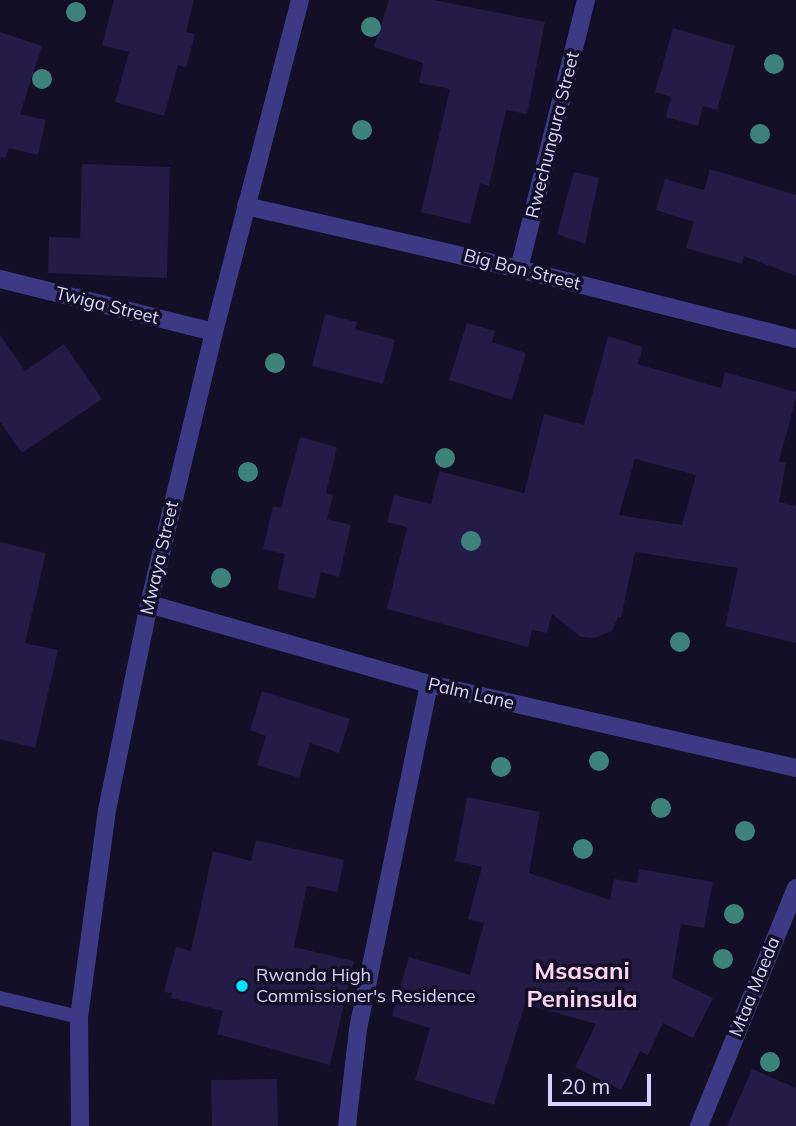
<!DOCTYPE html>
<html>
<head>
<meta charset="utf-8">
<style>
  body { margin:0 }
  #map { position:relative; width:796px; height:1126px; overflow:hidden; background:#130f26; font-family:Mulish,sans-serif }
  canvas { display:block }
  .scale { position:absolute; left:548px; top:1074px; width:103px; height:32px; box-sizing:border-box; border:4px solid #d9d4ff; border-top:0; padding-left:9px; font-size:21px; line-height:24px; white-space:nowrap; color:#d9d4ff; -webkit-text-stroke:5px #130f26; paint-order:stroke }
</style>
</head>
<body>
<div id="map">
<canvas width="796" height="1126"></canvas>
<div class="scale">20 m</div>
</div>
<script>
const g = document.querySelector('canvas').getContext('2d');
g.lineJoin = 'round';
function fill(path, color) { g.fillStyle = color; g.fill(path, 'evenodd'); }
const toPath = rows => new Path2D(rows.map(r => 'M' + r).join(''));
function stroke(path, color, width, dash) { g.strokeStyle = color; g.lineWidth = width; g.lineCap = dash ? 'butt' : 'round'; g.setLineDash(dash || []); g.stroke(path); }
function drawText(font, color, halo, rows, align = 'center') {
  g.font = font + ' Mulish,sans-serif'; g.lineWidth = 7; g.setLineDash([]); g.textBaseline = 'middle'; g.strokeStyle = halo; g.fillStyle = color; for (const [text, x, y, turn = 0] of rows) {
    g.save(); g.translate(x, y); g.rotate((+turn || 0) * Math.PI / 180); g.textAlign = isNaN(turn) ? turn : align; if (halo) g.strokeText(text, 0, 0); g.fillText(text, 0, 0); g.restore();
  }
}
const building = toPath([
  [114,0,194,0,186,32,195,34,186,68,178,65,164,116,115,102,129,52,102,45],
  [389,0,434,0,545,22,527,114,506,110,489,186,480,183,470,224,421,212,450,89,419,83,423,63,374,47],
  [673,28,735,46,717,110,703,106,698,126,666,117,671,97,655,92],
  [0,32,42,46,20,114,46,120,38,155,9,148,5,158,0,157],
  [82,164,170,167,167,278,48,273,49,237,80,238],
  [710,169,796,195,796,276,744,256,742,264,686,248,694,222,656,210,665,179,704,190],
  [574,172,599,178,585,244,557,234],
  [325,314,357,322,355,329,395,340,383,384,312,366],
  [467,323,495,331,492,342,526,353,512,400,449,380],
  [0,335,25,371,64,344,102,399,22,453,0,422],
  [608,336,643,347,638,364,721,388,725,372,796,392,796,398,779,461,786,463,779,502,796,506,796,643,725,626,738,568,635,552,621,618,618,617,612,631,595,638,581,637,552,614,547,633,532,630,528,647,387,609,407,527,387,522,394,495,431,504,439,471,524,493,544,414,584,425],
  [635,459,696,475,682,525,619,515],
  [300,437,337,447,326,493,333,495,327,519,351,525,339,577,321,572,315,599,277,589,285,554,263,549,273,506,281,508],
  [0,542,46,553,25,643,58,650,35,748,0,739],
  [262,691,350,719,339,753,310,743,299,778,257,765,266,736,250,730],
  [467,797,540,812,529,873,610,900,614,879,637,883,639,869,713,882,704,928,681,924,672,978,713,998,693,1038,663,1023,648,1055,640,1051,621,1090,575,1067,596,1024,525,1004,494,1105,415,1080,430,1028,392,1016,409,957,470,975,484,923,468,919,482,867,455,861],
  [256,840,344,860,337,892,307,886,294,947,354,961,330,1065,217,1034,223,1011,171,998,172,993,164,992,176,947,191,951,213,851,251,861],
  [752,1069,796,1088,796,1126,727,1126],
  [277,1079,278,1126,212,1126,211,1080]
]);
const service = toPath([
  [0,998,79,1017]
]);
const minor = toPath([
  [246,206,519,269,796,339],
  [519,269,586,0],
  [0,279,214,332],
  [149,604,429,684,796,768],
  [347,1126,358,1029,429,684],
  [699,1126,796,888]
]);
const tertiary = toPath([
  [80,1126,79,1017,107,810,149,604,214,332,300,0]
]);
const trees = [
  [76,12],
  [371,27],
  [774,64],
  [42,79],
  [362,130],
  [760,134],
  [275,363],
  [445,458],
  [248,472],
  [471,541],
  [221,578],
  [680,642],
  [599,761],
  [501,767],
  [661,808],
  [745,831],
  [583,849],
  [734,914],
  [723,959],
  [770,1062]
];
const markers = [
  [242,986,7,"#00e5ff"]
];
const streetNames = [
  ["Rwechungura Street",553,135,-76],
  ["Big Bon Street",522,270,14],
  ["Twiga Street",107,306,14],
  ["Mwaya Street",160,558,-77],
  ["Palm Lane",471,694,13],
  ["Mtaa Maeda",755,987,-68]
];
const poiNames = [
  ["Rwanda High",256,976],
  ["Commissioner's Residence",256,997]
];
const districtNames = [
  ["Msasani",582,972],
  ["Peninsula",582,1000]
];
fill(building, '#241b47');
stroke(service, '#3d3a85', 14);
stroke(minor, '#3d3a85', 18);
stroke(tertiary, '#3d3a85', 18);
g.fillStyle = '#3d827b';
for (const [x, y] of trees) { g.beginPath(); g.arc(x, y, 10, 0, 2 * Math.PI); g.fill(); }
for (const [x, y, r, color] of markers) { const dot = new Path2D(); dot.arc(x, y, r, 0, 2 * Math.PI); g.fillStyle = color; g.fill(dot); stroke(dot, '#130f26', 2.5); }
drawText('18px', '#d9d4ff', '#130f26', streetNames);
drawText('18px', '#d9d4ff', '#130f26', poiNames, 'left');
drawText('bold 24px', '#ffd6f0', '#130f26', districtNames);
</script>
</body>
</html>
